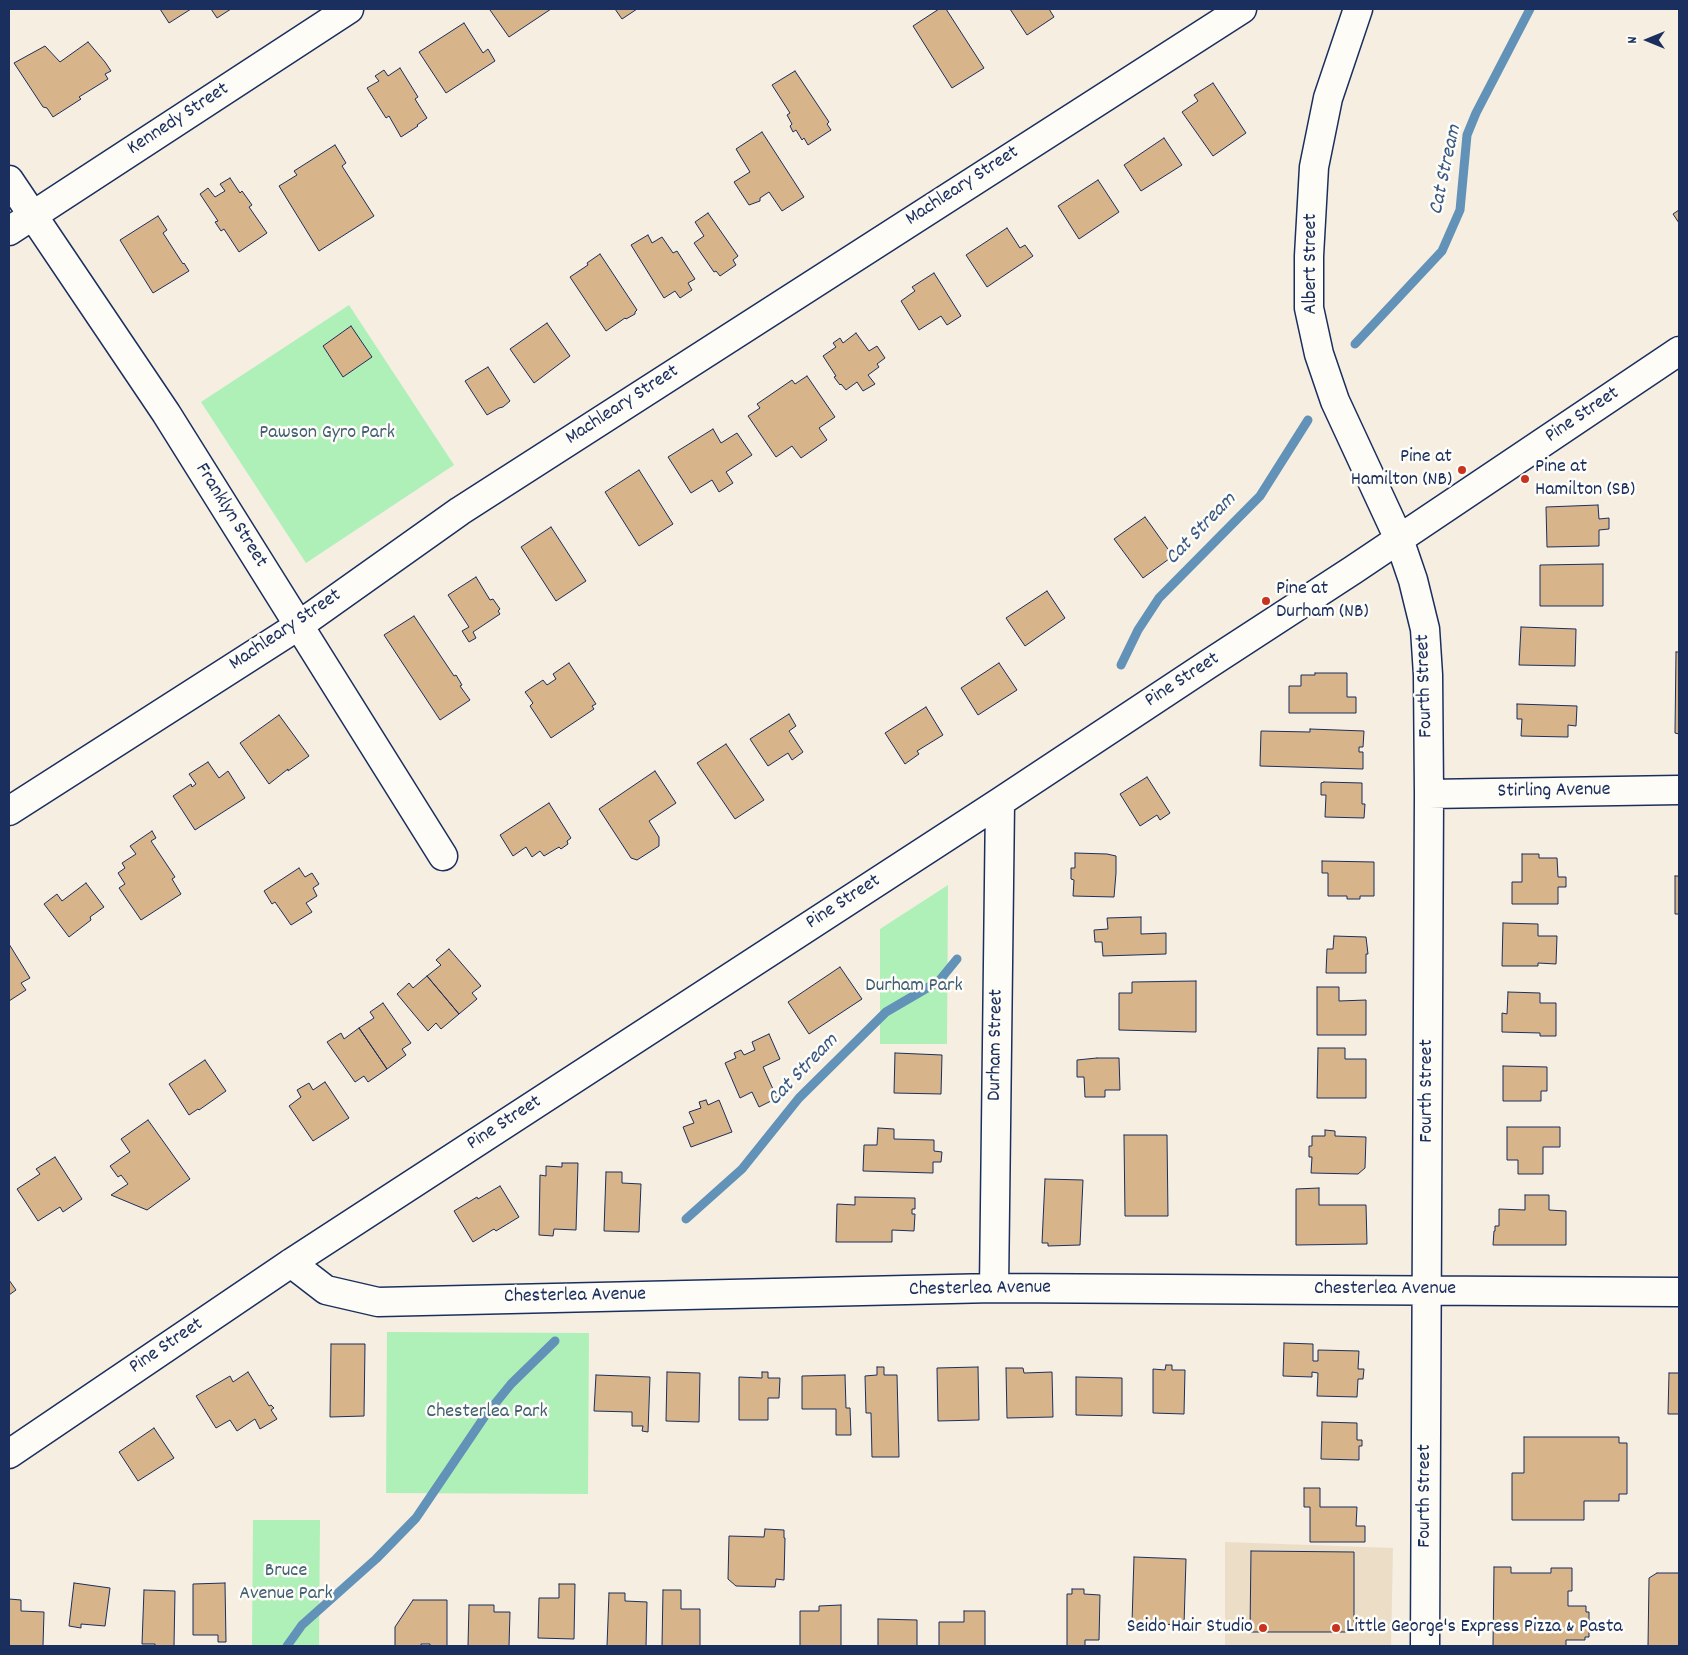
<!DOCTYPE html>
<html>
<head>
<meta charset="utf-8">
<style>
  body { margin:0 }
  #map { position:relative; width:1688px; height:1655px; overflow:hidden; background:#f5eee1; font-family:Dekko,sans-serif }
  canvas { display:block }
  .frame { position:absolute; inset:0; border:10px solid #1b2f5e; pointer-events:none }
  .north { position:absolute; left:1623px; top:15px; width:50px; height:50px; -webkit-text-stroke:4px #fdfcf7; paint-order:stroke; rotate:270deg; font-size:14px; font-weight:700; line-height:20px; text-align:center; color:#1b2f5e }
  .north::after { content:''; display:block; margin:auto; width:18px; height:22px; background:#1b2f5e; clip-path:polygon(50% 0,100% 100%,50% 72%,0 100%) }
</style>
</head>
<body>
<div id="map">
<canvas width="1688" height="1655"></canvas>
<div class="frame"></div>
<div class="north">N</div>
</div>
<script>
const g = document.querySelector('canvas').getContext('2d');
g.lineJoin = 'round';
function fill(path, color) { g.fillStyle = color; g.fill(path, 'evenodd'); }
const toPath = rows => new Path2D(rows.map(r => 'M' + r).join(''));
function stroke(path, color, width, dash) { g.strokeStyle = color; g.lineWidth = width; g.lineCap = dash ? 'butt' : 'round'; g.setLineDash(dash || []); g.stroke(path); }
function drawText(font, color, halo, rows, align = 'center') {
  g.font = font + ' Dekko,sans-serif'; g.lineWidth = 5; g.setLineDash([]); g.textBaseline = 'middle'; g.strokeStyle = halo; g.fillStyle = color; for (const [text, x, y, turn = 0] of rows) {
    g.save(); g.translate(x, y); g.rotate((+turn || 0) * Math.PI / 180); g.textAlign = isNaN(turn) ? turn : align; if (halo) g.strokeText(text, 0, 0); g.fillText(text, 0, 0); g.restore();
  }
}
const built = toPath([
  [1225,1542,1393,1548,1391,1646,1225,1646]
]);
const green = toPath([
  [349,305,454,465,306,563,201,402],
  [948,885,947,1044,880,1044,880,929],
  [387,1332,589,1333,588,1494,386,1493],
  [253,1520,320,1520,319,1646,252,1646]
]);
const stream = toPath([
  [1355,344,1442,251,1460,210,1467,135,1476,113,1530,9],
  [1121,665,1138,630,1159,598,1260,496,1308,420],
  [686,1219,742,1169,799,1098,886,1012,939,981,957,959],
  [287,1646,302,1625,376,1559,416,1518,485,1416,511,1384,555,1341]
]);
const building = toPath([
  [160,9,191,9,169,23,160,9],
  [211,9,231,9,217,18,211,9],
  [491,9,551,9,509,37,490,10,491,9],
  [615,9,637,9,622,19,615,9],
  [939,9,946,9,984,68,952,88,913,26,939,9],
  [1010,9,1049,9,1054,17,1027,35,1010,9],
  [464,23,483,53,488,49,495,61,446,93,419,52,464,23],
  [88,42,105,62,111,71,105,74,108,79,79,97,81,99,53,117,47,108,43,107,14,63,45,46,60,62,88,42],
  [400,68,418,97,415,99,427,118,417,125,418,126,401,137,389,116,386,118,367,88,379,81,375,76,384,70,388,76,400,68],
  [795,71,829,122,827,124,831,130,808,145,804,138,802,140,796,130,793,132,790,126,792,124,787,115,790,113,772,85,795,71],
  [1213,83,1246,133,1213,156,1182,112,1198,101,1194,95,1213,83],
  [762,132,804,197,782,211,769,192,760,198,760,201,749,205,734,182,750,172,736,149,762,132],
  [1164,138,1182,165,1141,191,1124,165,1164,138],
  [335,145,346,163,342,166,374,216,319,251,279,186,297,175,294,171,335,145],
  [230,178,240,193,242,191,252,205,249,207,267,233,239,252,224,229,221,231,215,222,218,221,200,194,208,188,215,197,225,191,220,184,230,178],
  [1098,180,1119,212,1079,239,1058,206,1098,180],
  [1679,210,1679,223,1673,214,1679,210],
  [708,213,738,256,733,260,736,265,720,276,716,271,714,272,694,243,704,236,695,222,708,213],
  [158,216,167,230,163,233,183,264,184,263,189,271,153,293,120,240,158,216],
  [1007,228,1020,248,1025,245,1033,256,987,287,966,255,1007,228],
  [648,235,652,243,662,237,673,253,677,251,695,279,688,283,692,290,680,298,675,291,664,298,631,245,648,235],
  [600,254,637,310,635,312,635,314,626,319,625,318,606,331,570,277,588,265,587,263,600,254],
  [934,273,961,316,947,325,941,316,919,330,901,301,915,291,912,287,934,273],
  [547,323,570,356,534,383,510,349,547,323],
  [351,326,372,357,343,377,323,346,351,326],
  [856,333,869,351,877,346,885,358,877,364,879,367,868,375,875,384,863,391,857,382,846,390,841,384,840,385,834,377,836,376,823,356,836,347,833,343,840,338,843,343,856,333],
  [488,367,510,401,503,407,499,408,487,415,465,381,488,367],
  [807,376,835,417,819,428,827,440,801,458,792,446,776,457,748,416,760,408,757,404,792,380,795,384,807,376],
  [713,429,721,443,737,433,752,455,726,472,733,483,719,492,712,480,691,493,668,457,713,429],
  [639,470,673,524,639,546,605,492,639,470],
  [1598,505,1599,519,1609,518,1609,529,1599,530,1599,546,1547,547,1546,507,1598,505],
  [1145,517,1173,556,1143,578,1114,539,1145,517],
  [551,527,586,581,556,601,521,547,551,527],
  [1603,564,1603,606,1540,606,1540,565,1603,564],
  [476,577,490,600,493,599,500,609,498,611,500,614,473,632,476,638,469,642,462,631,469,627,448,595,476,577],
  [1047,591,1065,618,1025,646,1006,618,1047,591],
  [414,616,454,676,456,675,462,685,460,686,470,700,440,720,384,635,414,616],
  [1521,627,1576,629,1575,666,1519,665,1521,627],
  [1676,652,1679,652,1679,734,1675,733,1676,652],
  [569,663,596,704,592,706,594,709,551,738,530,706,533,703,525,692,543,680,547,685,556,679,553,674,569,663],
  [999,663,1017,690,978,715,961,688,999,663],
  [1315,673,1347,673,1347,697,1356,697,1356,713,1289,713,1289,686,1301,686,1301,675,1315,675,1315,673],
  [1517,704,1577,706,1576,726,1568,725,1568,737,1521,736,1522,719,1517,719,1517,704],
  [926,707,943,735,917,751,919,754,905,764,885,733,926,707],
  [789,714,796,726,789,731,803,752,792,760,788,753,768,766,750,739,789,714],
  [279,715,309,756,288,771,288,769,269,784,240,743,279,715],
  [1310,729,1364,731,1363,747,1359,747,1359,752,1363,752,1363,769,1260,766,1261,731,1310,732,1310,729],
  [726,744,764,800,735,819,697,763,726,744],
  [208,762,219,778,228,771,245,798,195,830,173,796,191,784,192,787,196,784,189,774,208,762],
  [655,771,676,803,649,821,659,837,659,846,637,860,631,858,599,809,655,771],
  [1147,777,1170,813,1160,820,1157,815,1140,826,1120,794,1147,777],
  [1324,782,1362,783,1362,804,1365,804,1364,818,1325,817,1326,795,1321,795,1321,783,1324,782],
  [549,803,571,838,567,841,568,844,561,849,559,847,544,856,540,851,532,857,526,847,513,856,500,835,549,803],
  [152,831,156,838,151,841,175,877,172,879,181,894,141,920,119,888,125,884,118,873,125,868,122,863,136,854,130,846,152,831],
  [1075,853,1107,854,1116,856,1116,873,1114,897,1073,896,1074,880,1071,879,1071,868,1075,868,1075,853],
  [1522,854,1539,854,1539,858,1557,858,1558,877,1566,877,1566,887,1558,887,1558,904,1512,904,1512,882,1522,882,1522,854],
  [1322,861,1374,862,1374,896,1360,896,1360,899,1347,899,1347,896,1328,896,1328,873,1322,873,1322,861],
  [299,868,305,877,312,873,319,884,313,888,317,896,306,903,312,912,291,925,275,902,272,904,264,891,299,868],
  [1675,876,1679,876,1679,914,1675,914,1675,876],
  [86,883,104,907,90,917,91,920,69,937,44,904,57,894,62,901,86,883],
  [1141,917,1141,934,1166,933,1166,954,1103,956,1102,942,1095,942,1094,930,1108,929,1107,918,1141,917],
  [1503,923,1538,924,1538,936,1557,936,1556,964,1538,963,1538,966,1502,966,1503,923],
  [1334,936,1366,937,1368,954,1366,954,1366,973,1326,973,1327,949,1333,949,1334,936],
  [9,944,30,978,21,983,26,990,9,1001,9,944],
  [449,949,481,986,472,993,477,999,459,1014,427,976,441,965,436,960,449,949],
  [840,967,862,999,809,1034,788,1002,840,967],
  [427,976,459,1014,441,1029,436,1023,428,1031,397,994,409,983,413,988,427,976],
  [1196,981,1196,1032,1119,1030,1119,993,1132,993,1132,982,1196,981],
  [1317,987,1339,987,1339,1001,1366,1000,1366,1035,1317,1035,1317,987],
  [1508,992,1540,993,1540,1003,1556,1003,1556,1036,1540,1036,1540,1033,1502,1032,1502,1013,1507,1014,1508,992],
  [383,1003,411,1043,402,1049,406,1055,387,1069,359,1028,374,1018,370,1012,383,1003],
  [359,1028,387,1069,368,1082,364,1076,355,1082,327,1042,341,1033,344,1039,359,1028],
  [769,1034,780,1059,763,1067,777,1098,759,1107,752,1092,740,1098,725,1063,736,1058,734,1053,741,1050,744,1055,755,1050,752,1042,769,1034],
  [1318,1048,1345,1048,1345,1059,1366,1059,1366,1098,1317,1098,1318,1048],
  [895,1053,942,1055,941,1094,894,1093,895,1053],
  [1097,1058,1119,1058,1120,1090,1105,1090,1105,1097,1085,1097,1084,1077,1077,1077,1077,1060,1097,1058],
  [205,1060,226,1091,199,1110,198,1109,189,1115,169,1084,205,1060],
  [1503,1066,1547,1067,1547,1091,1541,1091,1541,1101,1503,1101,1503,1066],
  [325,1082,349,1118,313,1141,289,1106,301,1097,297,1090,309,1083,313,1090,325,1082],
  [706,1100,708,1105,719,1100,732,1132,691,1147,683,1127,694,1123,689,1112,701,1108,699,1102,706,1100],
  [148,1120,190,1179,147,1210,111,1195,128,1184,121,1175,118,1177,110,1166,130,1152,121,1139,148,1120],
  [1507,1127,1560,1127,1560,1147,1543,1147,1543,1174,1518,1174,1518,1160,1507,1160,1507,1127],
  [878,1128,894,1129,894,1139,934,1140,934,1151,942,1152,941,1162,933,1162,933,1173,863,1171,864,1145,877,1145,878,1128],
  [1325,1130,1335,1131,1335,1136,1366,1137,1365,1168,1358,1174,1311,1173,1312,1157,1309,1157,1309,1146,1312,1146,1312,1136,1325,1136,1325,1130],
  [1124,1135,1167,1135,1168,1216,1125,1216,1124,1135],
  [55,1157,82,1199,63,1212,60,1207,38,1221,17,1189,40,1174,36,1169,55,1157],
  [562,1163,578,1163,576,1230,554,1229,553,1236,539,1235,540,1175,546,1176,546,1166,562,1167,562,1163],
  [606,1172,622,1172,622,1183,641,1184,639,1232,604,1231,606,1172],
  [1045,1179,1083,1180,1080,1245,1048,1246,1048,1243,1042,1243,1045,1179],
  [500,1186,519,1217,496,1231,494,1229,473,1242,454,1211,477,1197,478,1199,500,1186],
  [1319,1188,1319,1205,1366,1205,1367,1244,1296,1245,1296,1189,1319,1188],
  [1525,1195,1549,1195,1549,1210,1566,1211,1566,1245,1493,1245,1494,1231,1495,1231,1495,1226,1499,1226,1499,1209,1525,1210,1525,1195],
  [855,1197,915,1198,915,1209,912,1209,912,1214,915,1214,914,1231,892,1230,892,1242,836,1242,837,1204,855,1205,855,1197],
  [9,1280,16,1290,9,1295,9,1280],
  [1284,1343,1313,1344,1313,1361,1318,1361,1318,1350,1359,1351,1358,1369,1364,1369,1363,1379,1358,1379,1357,1397,1317,1396,1318,1373,1312,1372,1312,1377,1283,1376,1284,1343],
  [331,1344,365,1344,364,1416,330,1417,331,1344],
  [1166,1365,1172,1365,1172,1370,1185,1370,1184,1414,1153,1413,1153,1369,1165,1370,1166,1365],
  [877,1367,884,1367,884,1375,897,1375,899,1457,872,1457,871,1413,866,1413,865,1376,877,1375,877,1367],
  [978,1367,979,1420,938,1421,937,1368,978,1367],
  [1006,1368,1023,1368,1024,1373,1052,1372,1053,1417,1007,1418,1006,1368],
  [248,1372,269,1406,271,1405,274,1408,271,1410,277,1419,260,1429,255,1419,237,1431,230,1420,216,1428,196,1396,230,1376,233,1382,248,1372],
  [667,1372,700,1373,699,1422,666,1421,667,1372],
  [762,1372,768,1372,768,1378,780,1378,779,1398,768,1398,768,1420,739,1420,739,1377,762,1378,762,1372],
  [1669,1373,1679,1373,1679,1414,1668,1414,1669,1373],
  [596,1375,650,1377,648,1432,642,1431,643,1426,632,1426,632,1412,594,1411,596,1375],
  [845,1375,846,1408,850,1408,851,1435,836,1435,836,1409,802,1409,802,1376,845,1375],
  [1076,1377,1122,1378,1122,1416,1076,1415,1076,1377],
  [1322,1422,1357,1423,1357,1440,1362,1440,1362,1446,1359,1446,1359,1460,1321,1459,1322,1422],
  [154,1428,174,1458,138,1481,119,1452,154,1428],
  [1524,1437,1619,1437,1619,1443,1627,1443,1627,1494,1619,1494,1619,1501,1584,1501,1584,1520,1512,1520,1512,1473,1524,1473,1524,1437],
  [1304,1488,1320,1488,1320,1507,1357,1507,1356,1526,1365,1526,1365,1542,1310,1542,1310,1507,1304,1507,1304,1488],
  [765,1529,784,1530,784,1538,785,1538,784,1580,776,1579,775,1587,736,1586,728,1579,729,1536,764,1537,765,1529],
  [1251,1551,1354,1552,1354,1632,1250,1632,1251,1551],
  [1134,1557,1186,1559,1184,1625,1132,1623,1134,1557],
  [1494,1567,1511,1567,1511,1573,1551,1573,1551,1568,1572,1568,1572,1591,1568,1591,1568,1606,1586,1606,1586,1612,1589,1612,1589,1637,1585,1637,1585,1640,1566,1640,1566,1646,1493,1646,1494,1567],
  [1657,1573,1679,1573,1679,1646,1648,1646,1649,1578,1657,1573],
  [74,1583,110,1588,105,1626,81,1624,81,1628,69,1626,74,1583],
  [225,1583,226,1642,218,1642,218,1635,193,1635,193,1584,225,1583],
  [559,1584,575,1584,574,1639,538,1638,539,1598,559,1598,559,1584],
  [1072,1589,1084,1589,1084,1594,1100,1595,1099,1640,1085,1640,1085,1646,1067,1646,1067,1594,1072,1594,1072,1589],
  [144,1590,175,1591,174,1646,155,1646,155,1644,142,1644,144,1590],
  [663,1590,681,1590,681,1609,700,1609,700,1646,662,1646,663,1590],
  [609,1593,625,1593,625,1601,647,1602,646,1646,607,1646,609,1593],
  [9,1599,21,1600,21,1611,44,1612,43,1646,9,1646,9,1599],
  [413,1600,447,1600,447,1646,430,1646,430,1644,421,1644,421,1646,395,1646,395,1627,413,1600],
  [469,1605,494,1605,494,1612,510,1612,509,1646,468,1646,469,1605],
  [841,1605,841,1646,800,1646,800,1611,819,1611,819,1606,841,1605],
  [964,1611,985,1611,985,1646,939,1646,939,1622,964,1622,964,1611],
  [878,1619,917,1620,917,1646,878,1646,878,1619]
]);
const minor = toPath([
  [1358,9,1328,98,1314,167,1309,256,1309,308,1319,354,1335,401,1399,539,1413,580,1425,629,1428,675,1429,794,1425,1646],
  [9,180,166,413,443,856],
  [9,231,349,9],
  [1429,794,1679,790],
  [9,811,298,626,460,511,1242,9],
  [291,1263,326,1290,378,1302,994,1288,1679,1292],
  [994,1288,1000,802],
  [9,1454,291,1263,1000,802,1207,665,1353,570,1679,351]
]);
const markers = [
  [1462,470,5,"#c8321e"],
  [1525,479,5,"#c8321e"],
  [1266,601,5,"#c8321e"],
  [1263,1628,5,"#c8321e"],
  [1336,1628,5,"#c8321e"]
];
const streetNames = [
  ["Kennedy Street",179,120,-33],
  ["Machleary Street",963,187,-33],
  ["Albert Street",1312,264,-90],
  ["Machleary Street",623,406,-33],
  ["Pine Street",1583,416,-34],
  ["Franklyn Street",230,516,58],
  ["Machleary Street",286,631,-34],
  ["Pine Street",1183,681,-33],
  ["Fourth Street",1426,686,-92],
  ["Stirling Avenue",1554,792,-1],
  ["Pine Street",844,903,-33],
  ["Durham Street",997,1045,-89],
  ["Fourth Street",1428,1091,-90],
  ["Pine Street",505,1124,-33],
  ["Chesterlea Avenue",980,1290,-1],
  ["Chesterlea Avenue",1385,1290],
  ["Chesterlea Avenue",575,1297,-1],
  ["Pine Street",167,1347,-34],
  ["Fourth Street",1426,1496,-90]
];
const parkNames = [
  ["Pawson Gyro Park",327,434],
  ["Durham Park",914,987],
  ["Chesterlea Park",487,1413],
  ["Bruce",286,1572],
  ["Avenue Park",286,1595]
];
const poiNames = [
  ["Pine at",1452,458,"right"],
  ["Hamilton (NB)",1452,481,"right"],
  ["Pine at",1535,468],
  ["Hamilton (SB)",1535,491],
  ["Pine at",1276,590],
  ["Durham (NB)",1276,613],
  ["Seido Hair Studio",1253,1628,"right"],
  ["Little George's Express Pizza & Pasta",1346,1628]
];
const waterNames = [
  ["Cat Stream",1447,170,-78],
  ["Cat Stream",1202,530,-46],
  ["Cat Stream",804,1071,-46]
];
fill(built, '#ecddc7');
fill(green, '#aff0b9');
stroke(stream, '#6292b8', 9);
fill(building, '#d7b489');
stroke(building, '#1b2f5e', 1);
stroke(minor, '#1b2f5e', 31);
stroke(minor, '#fdfcf7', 28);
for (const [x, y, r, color] of markers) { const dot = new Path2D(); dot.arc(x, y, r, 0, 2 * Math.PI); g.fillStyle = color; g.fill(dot); stroke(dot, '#fdfcf7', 2); }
drawText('20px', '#1b2f5e', '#fdfcf7', streetNames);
drawText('20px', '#405f75', '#fdfcf7', parkNames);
drawText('20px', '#1b2f5e', '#fdfcf7', poiNames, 'left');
drawText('italic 21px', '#395884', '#fdfcf7', waterNames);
</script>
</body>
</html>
